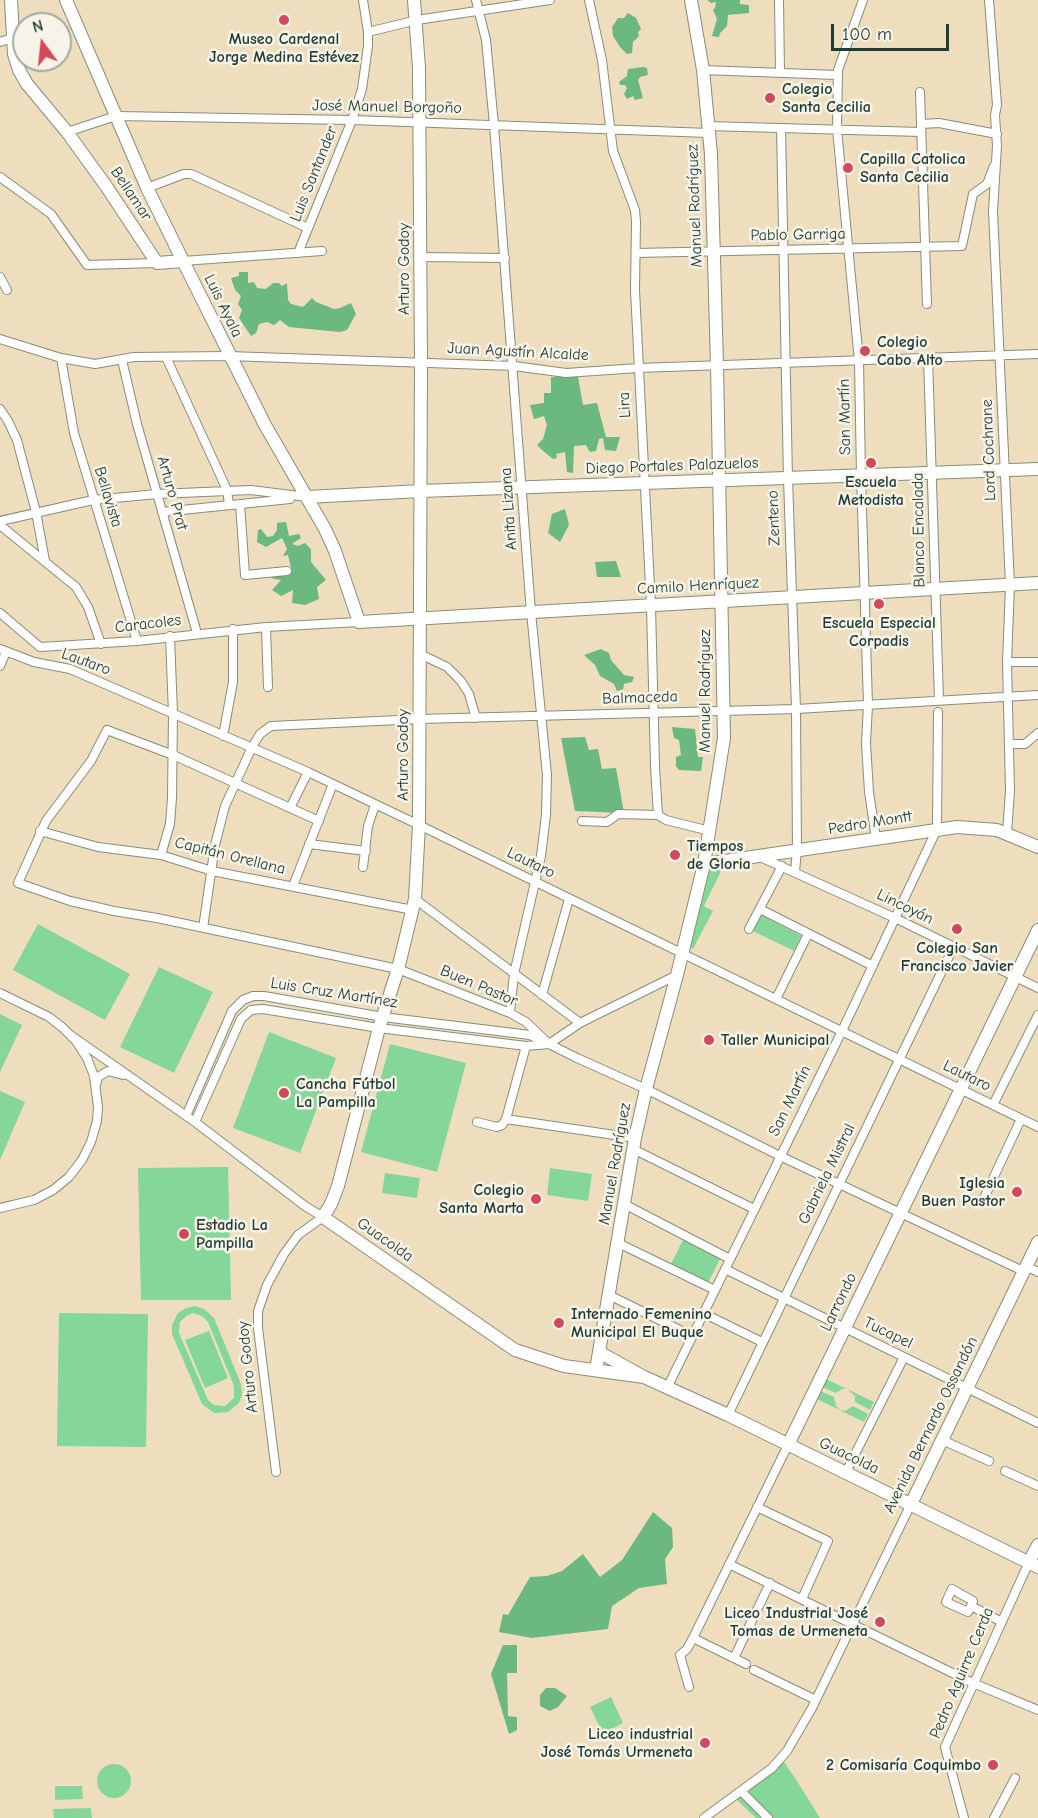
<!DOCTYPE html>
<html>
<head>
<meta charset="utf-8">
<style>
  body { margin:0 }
  #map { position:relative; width:1038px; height:1818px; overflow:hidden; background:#eedebe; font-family:"Comic Neue",sans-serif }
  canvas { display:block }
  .north { position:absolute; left:12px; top:12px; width:60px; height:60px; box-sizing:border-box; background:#f7f3e8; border:2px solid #a1aaa0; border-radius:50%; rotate:345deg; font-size:16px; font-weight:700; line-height:24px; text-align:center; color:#1f3d34 }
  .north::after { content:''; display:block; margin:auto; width:21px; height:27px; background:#d1495b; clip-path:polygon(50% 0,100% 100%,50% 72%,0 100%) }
  .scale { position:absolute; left:831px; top:24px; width:118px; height:27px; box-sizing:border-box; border:3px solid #1f3d34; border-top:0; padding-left:8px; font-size:18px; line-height:21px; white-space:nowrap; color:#1f3d34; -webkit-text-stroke:4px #f7f3e8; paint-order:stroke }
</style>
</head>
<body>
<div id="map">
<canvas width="1038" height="1818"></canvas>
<div class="north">N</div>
<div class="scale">100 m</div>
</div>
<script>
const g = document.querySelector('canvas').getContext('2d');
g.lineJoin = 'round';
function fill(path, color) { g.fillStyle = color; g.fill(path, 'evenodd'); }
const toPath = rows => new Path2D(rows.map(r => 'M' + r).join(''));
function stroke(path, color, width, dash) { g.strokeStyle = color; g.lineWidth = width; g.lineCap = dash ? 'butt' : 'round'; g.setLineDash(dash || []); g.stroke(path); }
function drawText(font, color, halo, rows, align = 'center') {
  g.font = font + ' "Comic Neue",sans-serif'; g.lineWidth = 5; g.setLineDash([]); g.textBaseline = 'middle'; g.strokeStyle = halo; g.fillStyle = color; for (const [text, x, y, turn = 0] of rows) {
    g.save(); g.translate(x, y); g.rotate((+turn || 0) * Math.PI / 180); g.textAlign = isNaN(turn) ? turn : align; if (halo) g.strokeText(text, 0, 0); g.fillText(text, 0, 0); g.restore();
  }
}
const green = toPath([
  [724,865,704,906,713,911,693,949,690,947,710,870],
  [761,915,801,936,794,951,753,931],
  [38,924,130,974,105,1020,13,970],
  [159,967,213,992,174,1073,120,1047],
  [0,1014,22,1025,0,1072],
  [269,1032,336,1058,300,1153,233,1128],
  [390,1044,466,1063,437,1172,361,1152],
  [0,1091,25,1102,0,1160],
  [228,1167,231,1300,141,1300,138,1168],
  [550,1168,592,1174,588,1201,547,1195],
  [385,1173,420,1178,417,1198,382,1193],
  [684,1238,721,1257,707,1285,670,1266],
  [195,1306,204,1309,214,1318,241,1384,242,1394,239,1403,228,1412,214,1413,202,1404,172,1334,172,1325,178,1313,186,1308],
  [193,1313,202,1316,208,1322,234,1386,234,1398,225,1406,214,1405,208,1400,179,1333,180,1322,186,1316],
  [59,1313,148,1314,146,1447,57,1446],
  [209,1331,228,1378,205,1388,185,1340],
  [824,1378,874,1402,870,1410,855,1402,855,1396,847,1389,842,1389,836,1393,820,1386],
  [818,1390,834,1397,836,1406,840,1410,845,1411,853,1406,868,1414,864,1422,815,1398],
  [611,1697,623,1723,603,1734,590,1707],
  [784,1762,797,1781,820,1818,756,1818,735,1798],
  '97 1781a17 17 0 1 1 34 0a17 17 0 1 1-34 0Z',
  [55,1786,82,1786,83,1799,55,1800],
  [91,1808,92,1818,54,1818,53,1809]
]);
const forest = toPath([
  [707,0,740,0,740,4,749,5,749,13,728,15,727,26,720,33,719,37,712,36,717,19,713,10,715,8,716,2,711,3],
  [628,13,636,18,641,29,638,32,639,36,633,42,632,53,627,54,620,47,613,36,612,27,618,18,624,18],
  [643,67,647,68,648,75,640,77,638,80,643,98,635,100,633,96,627,99,624,94,627,88,625,85,620,85,619,82,627,76,628,69],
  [239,272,248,272,248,283,254,282,257,288,266,289,273,283,279,283,282,286,287,283,288,300,291,304,303,307,312,298,316,302,334,309,340,308,351,303,356,314,347,330,340,332,289,327,280,320,274,325,267,322,259,324,256,333,251,336,239,318,242,310,238,304,241,296,235,290,231,278,239,276],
  [551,377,578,377,583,405,597,403,606,437,620,437,616,451,605,450,603,438,599,439,596,451,590,452,586,445,574,446,573,473,567,472,565,452,556,454,557,458,553,459,542,450,537,445,543,439,547,425,544,416,534,419,530,405,544,403,544,393,551,393],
  [565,509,569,525,560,542,548,533,552,514],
  [286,522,289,536,299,534,301,538,292,544,298,546,305,543,311,549,311,562,326,580,317,587,319,599,305,605,292,603,293,590,281,596,272,590,281,580,270,578,292,572,288,555,283,556,287,549,282,538,266,547,257,542,258,530,261,529,267,537,273,536,277,530,277,523],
  [616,561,621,577,597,577,595,562],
  [601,649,609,653,611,660,624,675,634,677,632,682,624,684,623,690,617,691,614,684,600,676,595,665,584,655],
  [672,727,695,729,698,757,703,757,701,771,679,770,676,766,676,757,681,755,679,740,674,738],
  [585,737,589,750,598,749,602,769,616,768,624,813,575,811,561,738],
  [653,1512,672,1528,673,1547,665,1559,667,1584,639,1588,612,1606,608,1629,532,1638,499,1632,503,1614,508,1615,530,1577,547,1576,562,1571,583,1554,600,1577,622,1560],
  [503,1645,517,1645,517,1673,507,1673,508,1716,517,1717,517,1730,509,1734,491,1674],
  [546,1688,555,1688,567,1696,558,1707,550,1711,540,1706,540,1695]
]);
const street = toPath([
  [476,0,486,40,494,125,531,612,547,775,546,815,541,856,514,974,510,1013],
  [589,0,602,60,613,151,635,210,636,222,635,290,651,606,655,766,658,815,666,820,710,831],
  [779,0,780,73],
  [863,0,838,70,837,129,859,361,861,476,868,705,866,743,869,792,876,839],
  [989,0,997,105,995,115,997,146,993,211,1010,585,1007,662,1010,791,1007,833],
  [368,32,417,20,550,0],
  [0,42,12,38],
  [703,70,837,75],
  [920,92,927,304],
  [921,124,939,123,997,134],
  [708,126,921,132],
  [781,128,788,479,796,709,797,850,795,872],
  [67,132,116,116,352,120,709,133],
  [0,177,51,214,87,265,157,263],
  [147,188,184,174,191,174,308,228],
  [298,253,352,120,362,89,368,46,368,32,363,0],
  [636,253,962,246,973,194,987,184,994,166],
  [421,257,505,258],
  [183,261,322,251],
  [0,277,7,290],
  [0,339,61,358,95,364,134,357,229,356,514,366,566,373,638,368,1038,354],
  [166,357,227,490,229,505],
  [61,358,74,433,137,641],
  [928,358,939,700],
  [122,360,137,424,197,633],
  [0,409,8,421,17,440,36,512,45,561],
  [240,504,245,575,287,571],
  [162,512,290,499],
  [0,521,93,500,157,494,251,490,307,497],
  [0,525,76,587,88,607,101,644],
  [0,613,40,647,137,641,266,627,359,622],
  [266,627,268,687],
  [0,649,34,662,70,669,308,772,419,825,1038,1127],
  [420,654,447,667,461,681,469,694,476,718],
  [1007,662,1038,662],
  [0,666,6,652],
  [223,736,233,682,233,629],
  [1009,744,1025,744,1038,733],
  [290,808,308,772],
  [319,821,173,755,107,730,91,761,46,821,18,883,70,901,114,911,157,918,398,969,510,1013,526,1022,549,1044,577,1058,646,1089,780,1156,1023,1271],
  [582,821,607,822,618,814,658,815],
  [40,831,98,847,161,855,212,871,413,910],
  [309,844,366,851],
  [161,855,170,824,172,798,173,714,170,636],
  [758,856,895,918,1038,988],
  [363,867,368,826,375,805],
  [293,886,333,784],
  [415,899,580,1023],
  [760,909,873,966],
  [203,928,215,845,225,806,252,747,260,734,271,726,420,719,796,709,1038,695],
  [749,929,782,866],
  [0,993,49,1017,63,1028,76,1041,87,1058,94,1076,98,1107,97,1121,91,1142,82,1160,69,1177,53,1190,34,1200,0,1208],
  [542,995,569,899],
  [776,999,808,934],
  [69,1034,195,1122,305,1206,323,1217,298,1235,284,1254,267,1285,258,1311,258,1328,276,1472],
  [96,1085,98,1077,108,1071,123,1075],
  [993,1105,1038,1015],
  [186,1116,232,1011,243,1000,253,996,264,996,383,1017,530,1035,543,1041],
  [506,1119,635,1138],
  [195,1122,241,1019,251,1010,263,1009,379,1028,526,1046,549,1044,580,1023,677,975],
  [477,1122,497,1127,502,1125,506,1119,526,1046],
  [633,1149,754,1209],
  [984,1198,1021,1119],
  [624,1204,730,1259],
  [618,1243,715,1290],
  [1026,1266,1038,1272],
  [725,1269,1038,1423],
  [609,1295,692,1336],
  [703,1313,762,1342],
  [668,1386,842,1031,937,829,938,712],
  [728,1415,953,948],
  [942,1440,989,1461],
  [1005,1471,1038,1486],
  [846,1472,904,1357],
  [757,1507,828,1541,802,1599],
  [729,1564,973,1683,1038,1710],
  [971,1606,968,1612,946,1602,952,1589,973,1601,971,1606,1002,1622],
  [693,1638,746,1664],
  [734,1658,770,1583],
  [754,1670,816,1700],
  [689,1687,680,1655,687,1649,693,1638,788,1445],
  [741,1791,768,1818],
  [704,1818,772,1768,787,1751,812,1708,911,1504],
  [964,1818,945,1747,1029,1562],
  [994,1818,1015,1778]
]);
const secondary = toPath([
  [11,0,14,54,19,70,27,84,67,132,106,186,157,263,183,261],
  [66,0,147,188,183,261,265,425,325,529,335,551,359,622,1038,583],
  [414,0,419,68,421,363,419,825,415,899,398,969,379,1028,338,1186,331,1204,323,1217,515,1350,564,1366,644,1377],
  [307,497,421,491,1038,469],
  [704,864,957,827,997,830,1038,847],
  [599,1352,644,1377,728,1415,1038,1567],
  [596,1370,635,1138,646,1089,677,975,704,864,724,738,717,365,711,154,703,70,691,0],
  [788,1445,1038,930],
  [911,1504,1038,1242],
  [1029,1562,1038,1545]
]);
const markers = [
  [284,20,6,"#d1495b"],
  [770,98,6,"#d1495b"],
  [848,168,6,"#d1495b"],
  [865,351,6,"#d1495b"],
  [871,463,6,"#d1495b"],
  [879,604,6,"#d1495b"],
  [675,855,6,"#d1495b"],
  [957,929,6,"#d1495b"],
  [709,1040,6,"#d1495b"],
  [284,1093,6,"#d1495b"],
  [1017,1192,6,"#d1495b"],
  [536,1199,6,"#d1495b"],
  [184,1234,6,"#d1495b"],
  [559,1323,6,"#d1495b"],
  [880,1622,6,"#d1495b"],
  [705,1743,6,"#d1495b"],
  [993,1765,6,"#d1495b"]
];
const poiNames = [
  ["Museo Cardenal",284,39,"center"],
  ["Jorge Medina Estévez",284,57,"center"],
  ["Colegio",782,89],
  ["Santa Cecilia",782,107],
  ["Capilla Catolica",860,159],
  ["Santa Cecilia",860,177],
  ["Colegio",877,342],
  ["Cabo Alto",877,360],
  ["Escuela",871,482,"center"],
  ["Metodista",871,500,"center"],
  ["Escuela Especial",879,623,"center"],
  ["Corpadis",879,641,"center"],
  ["Tiempos",687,846],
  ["de Gloria",687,864],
  ["Colegio San",957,948,"center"],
  ["Francisco Javier",957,966,"center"],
  ["Taller Municipal",721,1040],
  ["Cancha Fútbol",296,1084],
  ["La Pampilla",296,1102],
  ["Iglesia",1005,1183,"right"],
  ["Buen Pastor",1005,1201,"right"],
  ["Colegio",524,1190,"right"],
  ["Santa Marta",524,1208,"right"],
  ["Estadio La",196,1225],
  ["Pampilla",196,1243],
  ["Internado Femenino",571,1314],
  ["Municipal El Buque",571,1332],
  ["Liceo Industrial José",868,1613,"right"],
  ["Tomas de Urmeneta",868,1631,"right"],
  ["Liceo industrial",693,1734,"right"],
  ["José Tomás Urmeneta",693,1752,"right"],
  ["2 Comisaría Coquimbo",981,1765,"right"]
];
const streetNames = [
  ["José Manuel Borgoño",387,107,1],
  ["Luis Santander",314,174,-68],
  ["Bellamar",131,194,56],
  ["Manuel Rodríguez",695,206,-92],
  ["Pablo Garriga",798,235,-1],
  ["Arturo Godoy",404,269,-90],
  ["Luis Ayala",223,306,64],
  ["Juan Agustín Alcalde",518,352,3],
  ["Lira",625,405,-93],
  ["San Martín",845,417,-91],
  ["Lord Cochrane",989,450,-92],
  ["Diego Portales Palazuelos",672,466,-2],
  ["Arturo Prat",172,493,74],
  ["Bellavista",108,497,73],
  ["Anita Lizana",509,509,-94],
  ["Zenteno",774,518,-92],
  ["Blanco Encalada",919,530,-91],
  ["Camilo Henríquez",698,586,-3],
  ["Caracoles",148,624,-7],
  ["Lautaro",86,662,20],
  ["Manuel Rodríguez",705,691,-90],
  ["Balmaceda",640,698,-2],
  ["Arturo Godoy",403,755,-90],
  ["Pedro Montt",870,823,-9],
  ["Capitán Orellana",230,856,14],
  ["Lautaro",531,863,26],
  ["Lincoyán",905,907,26],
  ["Buen Pastor",479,986,23],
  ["Luis Cruz Martínez",334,993,9],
  ["Lautaro",967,1076,26],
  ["San Martín",790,1101,-64],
  ["Manuel Rodríguez",615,1164,-80],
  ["Gabriela Mistral",827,1174,-64],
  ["Guacolda",385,1240,35],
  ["Larrondo",839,1302,-64],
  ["Tucapel",888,1333,26],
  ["Arturo Godoy",248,1367,-96],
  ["Avenida Bernardo Ossandón",931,1425,-64],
  ["Guacolda",849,1456,26],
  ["Pedro Aguirre Cerda",962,1673,-67]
];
fill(green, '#84d798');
fill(forest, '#6bb880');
stroke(street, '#868e79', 10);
stroke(secondary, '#868e79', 14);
stroke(street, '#fff', 8);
stroke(secondary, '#fff', 12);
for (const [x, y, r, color] of markers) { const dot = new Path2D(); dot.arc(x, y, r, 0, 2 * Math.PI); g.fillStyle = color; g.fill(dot); stroke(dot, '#f7f3e8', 2); }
drawText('bold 16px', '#1f3d34', '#f7f3e8', poiNames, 'left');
drawText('16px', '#1f3d34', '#f7f3e8', streetNames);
</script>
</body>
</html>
